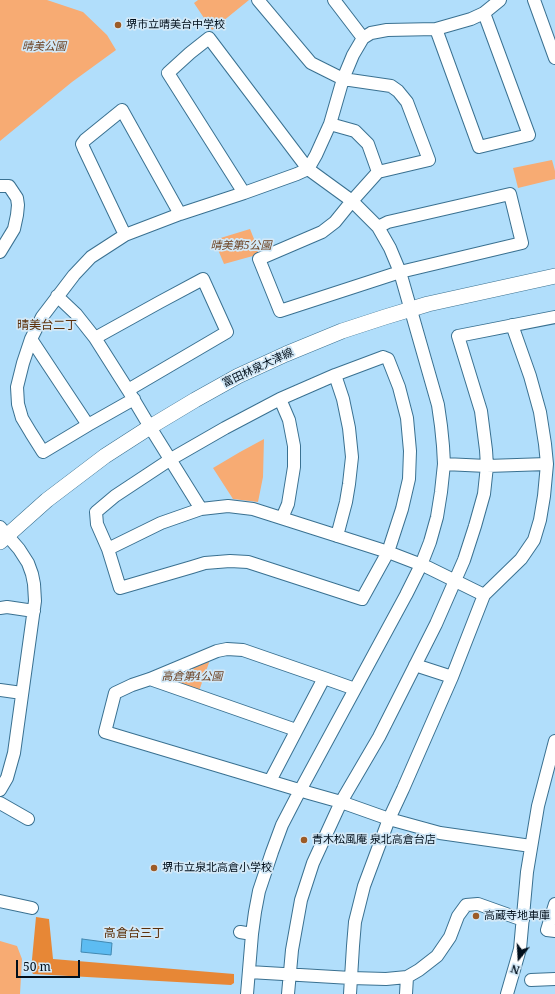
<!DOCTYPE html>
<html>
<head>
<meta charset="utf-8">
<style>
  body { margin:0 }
  #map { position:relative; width:555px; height:994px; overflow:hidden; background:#b1defb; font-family:"Noto Serif",serif }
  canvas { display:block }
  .north { position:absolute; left:499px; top:938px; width:40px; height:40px; -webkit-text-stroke:3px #d2e8f7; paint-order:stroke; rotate:198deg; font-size:11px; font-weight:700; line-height:16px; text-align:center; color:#000e1a }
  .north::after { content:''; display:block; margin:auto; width:14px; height:18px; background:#000e1a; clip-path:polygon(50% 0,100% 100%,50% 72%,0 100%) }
  .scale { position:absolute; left:16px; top:960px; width:64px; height:18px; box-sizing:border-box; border:2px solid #000e1a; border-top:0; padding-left:5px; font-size:12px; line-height:14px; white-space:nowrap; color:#000e1a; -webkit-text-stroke:3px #d2e8f7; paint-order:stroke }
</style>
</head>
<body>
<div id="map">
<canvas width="555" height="994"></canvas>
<div class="north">N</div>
<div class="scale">50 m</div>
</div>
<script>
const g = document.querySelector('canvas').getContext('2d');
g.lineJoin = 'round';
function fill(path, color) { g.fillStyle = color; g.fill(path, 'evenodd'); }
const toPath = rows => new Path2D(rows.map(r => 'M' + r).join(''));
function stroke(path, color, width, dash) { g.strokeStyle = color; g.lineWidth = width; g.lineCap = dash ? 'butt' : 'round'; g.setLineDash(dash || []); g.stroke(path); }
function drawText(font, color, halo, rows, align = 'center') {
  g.font = font + ' "Noto Serif","Noto Sans JP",serif'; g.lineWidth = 3.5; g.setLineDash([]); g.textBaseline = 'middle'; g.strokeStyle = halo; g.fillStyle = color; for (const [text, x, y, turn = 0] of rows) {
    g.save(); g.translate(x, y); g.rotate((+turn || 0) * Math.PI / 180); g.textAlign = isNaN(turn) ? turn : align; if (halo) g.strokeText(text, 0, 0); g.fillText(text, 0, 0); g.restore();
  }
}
const green = toPath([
  [0,0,47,0,83,12,107,35,116,50,72,82,0,141],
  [198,0,249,0,212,30,194,3],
  [552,160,555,171,555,179,518,188,513,168],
  [250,229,260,254,224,264,214,240],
  [264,439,263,477,258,502,233,499,213,468,240,452],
  [211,657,199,691,165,680,164,676],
  [0,941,17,946,22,959,20,994,0,994]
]);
const forest = toPath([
  [36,917,49,919,53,959,234,974,234,983,231,985,33,974,31,970]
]);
const water = toPath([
  [82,939,112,943,111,955,81,952,82,939]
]);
const minor = toPath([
  [258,0,311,63,343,79,391,86,398,91,407,102,429,160,378,172,352,201,335,222,322,232,259,259,280,311,400,272,522,243,510,194,388,222,378,227],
  [334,0,363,38],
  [534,0,555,58],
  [436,29,479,147,529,135,484,13],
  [330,124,355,131,368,144,378,172],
  [0,186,9,186,17,198,18,205,17,215,14,229,0,252],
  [244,193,168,73,190,53,209,38,308,169,352,201,378,227,390,248,400,272,438,405,441,426,443,446,444,464,441,492,437,517,430,542,421,565,406,595,296,798,282,825,272,852,259,891,255,912,252,934,247,994],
  [125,235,84,149,82,144,85,140,122,110,180,214],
  [57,296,76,314,95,338,128,390,150,427,201,509],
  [95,338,160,302,203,279,227,332,128,390],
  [31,339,88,425],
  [383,357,388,359,399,387,407,418,410,451,409,479,402,509,388,552,362,599,248,562,230,561,205,563,192,567,120,588,108,549,97,524,96,512,115,496,171,459,225,428,280,399,335,375,383,357],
  [335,375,343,399,349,428,352,457,349,484,346,502,337,536],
  [134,399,88,425,43,452,31,433,22,418,18,404,17,387,23,363,31,339,42,317,74,275,91,257,125,235,180,214,244,193,297,174,308,169,316,155,330,124,343,79,353,55,363,38,371,33,387,30,436,29,471,19,484,13,500,0],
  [280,399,289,420,294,446,294,467,288,504,282,518],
  [444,464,487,466,547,464],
  [0,527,19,549,28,563,32,574,34,584,35,601,14,753,7,778,0,790],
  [108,549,161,523,201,509,228,506,253,509,388,552,427,567,484,595],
  [0,608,7,607,34,611],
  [415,665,452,677],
  [324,678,355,689],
  [150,679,296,730],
  [0,690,22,693],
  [270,781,324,678,243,650,227,649,217,651,150,679,132,685,115,693,105,732,309,793,341,802,389,819,440,833,531,846],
  [0,803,28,819],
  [0,901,32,908],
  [555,904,547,930,555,931],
  [240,932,252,934],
  [249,972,351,978,386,979,407,977,419,970,437,956,450,937,458,916,466,905,478,904,523,920],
  [531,980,555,979],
  [288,994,292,950,301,900,313,863,341,802,379,737,436,624,464,560,475,526,484,494,487,466,486,450,481,411,458,336,555,317],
  [350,994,353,946,355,922,364,886,389,819,403,789,452,677,484,595,521,559,534,540,540,520,544,496,547,464,545,444,540,412,530,376,512,325],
  [406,994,407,977],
  [507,994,520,949,527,872,538,806,555,741]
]);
const major = toPath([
  [0,542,47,500,105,456,150,427,195,400,238,376,286,354,342,331,385,317,428,304,555,276]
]);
const markers = [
  [118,25,4,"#9c5b26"],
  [304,840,4,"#9c5b26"],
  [154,868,4,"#9c5b26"],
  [476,916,4,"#9c5b26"]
];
const poiNames = [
  ["堺市立晴美台中学校",126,25],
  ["青木松風庵 泉北高倉台店",312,840],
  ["堺市立泉北高倉小学校",162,868],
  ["高蔵寺地車庫",484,916]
];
const parkNames = [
  ["晴美公園",44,47],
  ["晴美第5公園",241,246],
  ["高倉第4公園",192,677]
];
const streetNames = [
  ["富田林泉大津線",258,368,-25]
];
const neighbourhoodNames = [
  ["晴美台二丁",47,326],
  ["高倉台三丁",134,934]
];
fill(green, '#f7ab73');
fill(forest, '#e78736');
fill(water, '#5dbcf2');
stroke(water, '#4188b1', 1);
stroke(minor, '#3a7191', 14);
stroke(major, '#3a7191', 16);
stroke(minor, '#fff', 12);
stroke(major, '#fff', 15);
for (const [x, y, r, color] of markers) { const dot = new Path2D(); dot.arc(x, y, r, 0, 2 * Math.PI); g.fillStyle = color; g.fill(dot); stroke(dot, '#d2e8f7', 1.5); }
drawText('11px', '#000e1a', '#d2e8f7', poiNames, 'left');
drawText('italic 11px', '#6d4426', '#d2e8f7', parkNames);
drawText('11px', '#000e1a', '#d2e8f7', streetNames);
drawText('12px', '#5c300a', '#d2e8f7', neighbourhoodNames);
</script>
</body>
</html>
